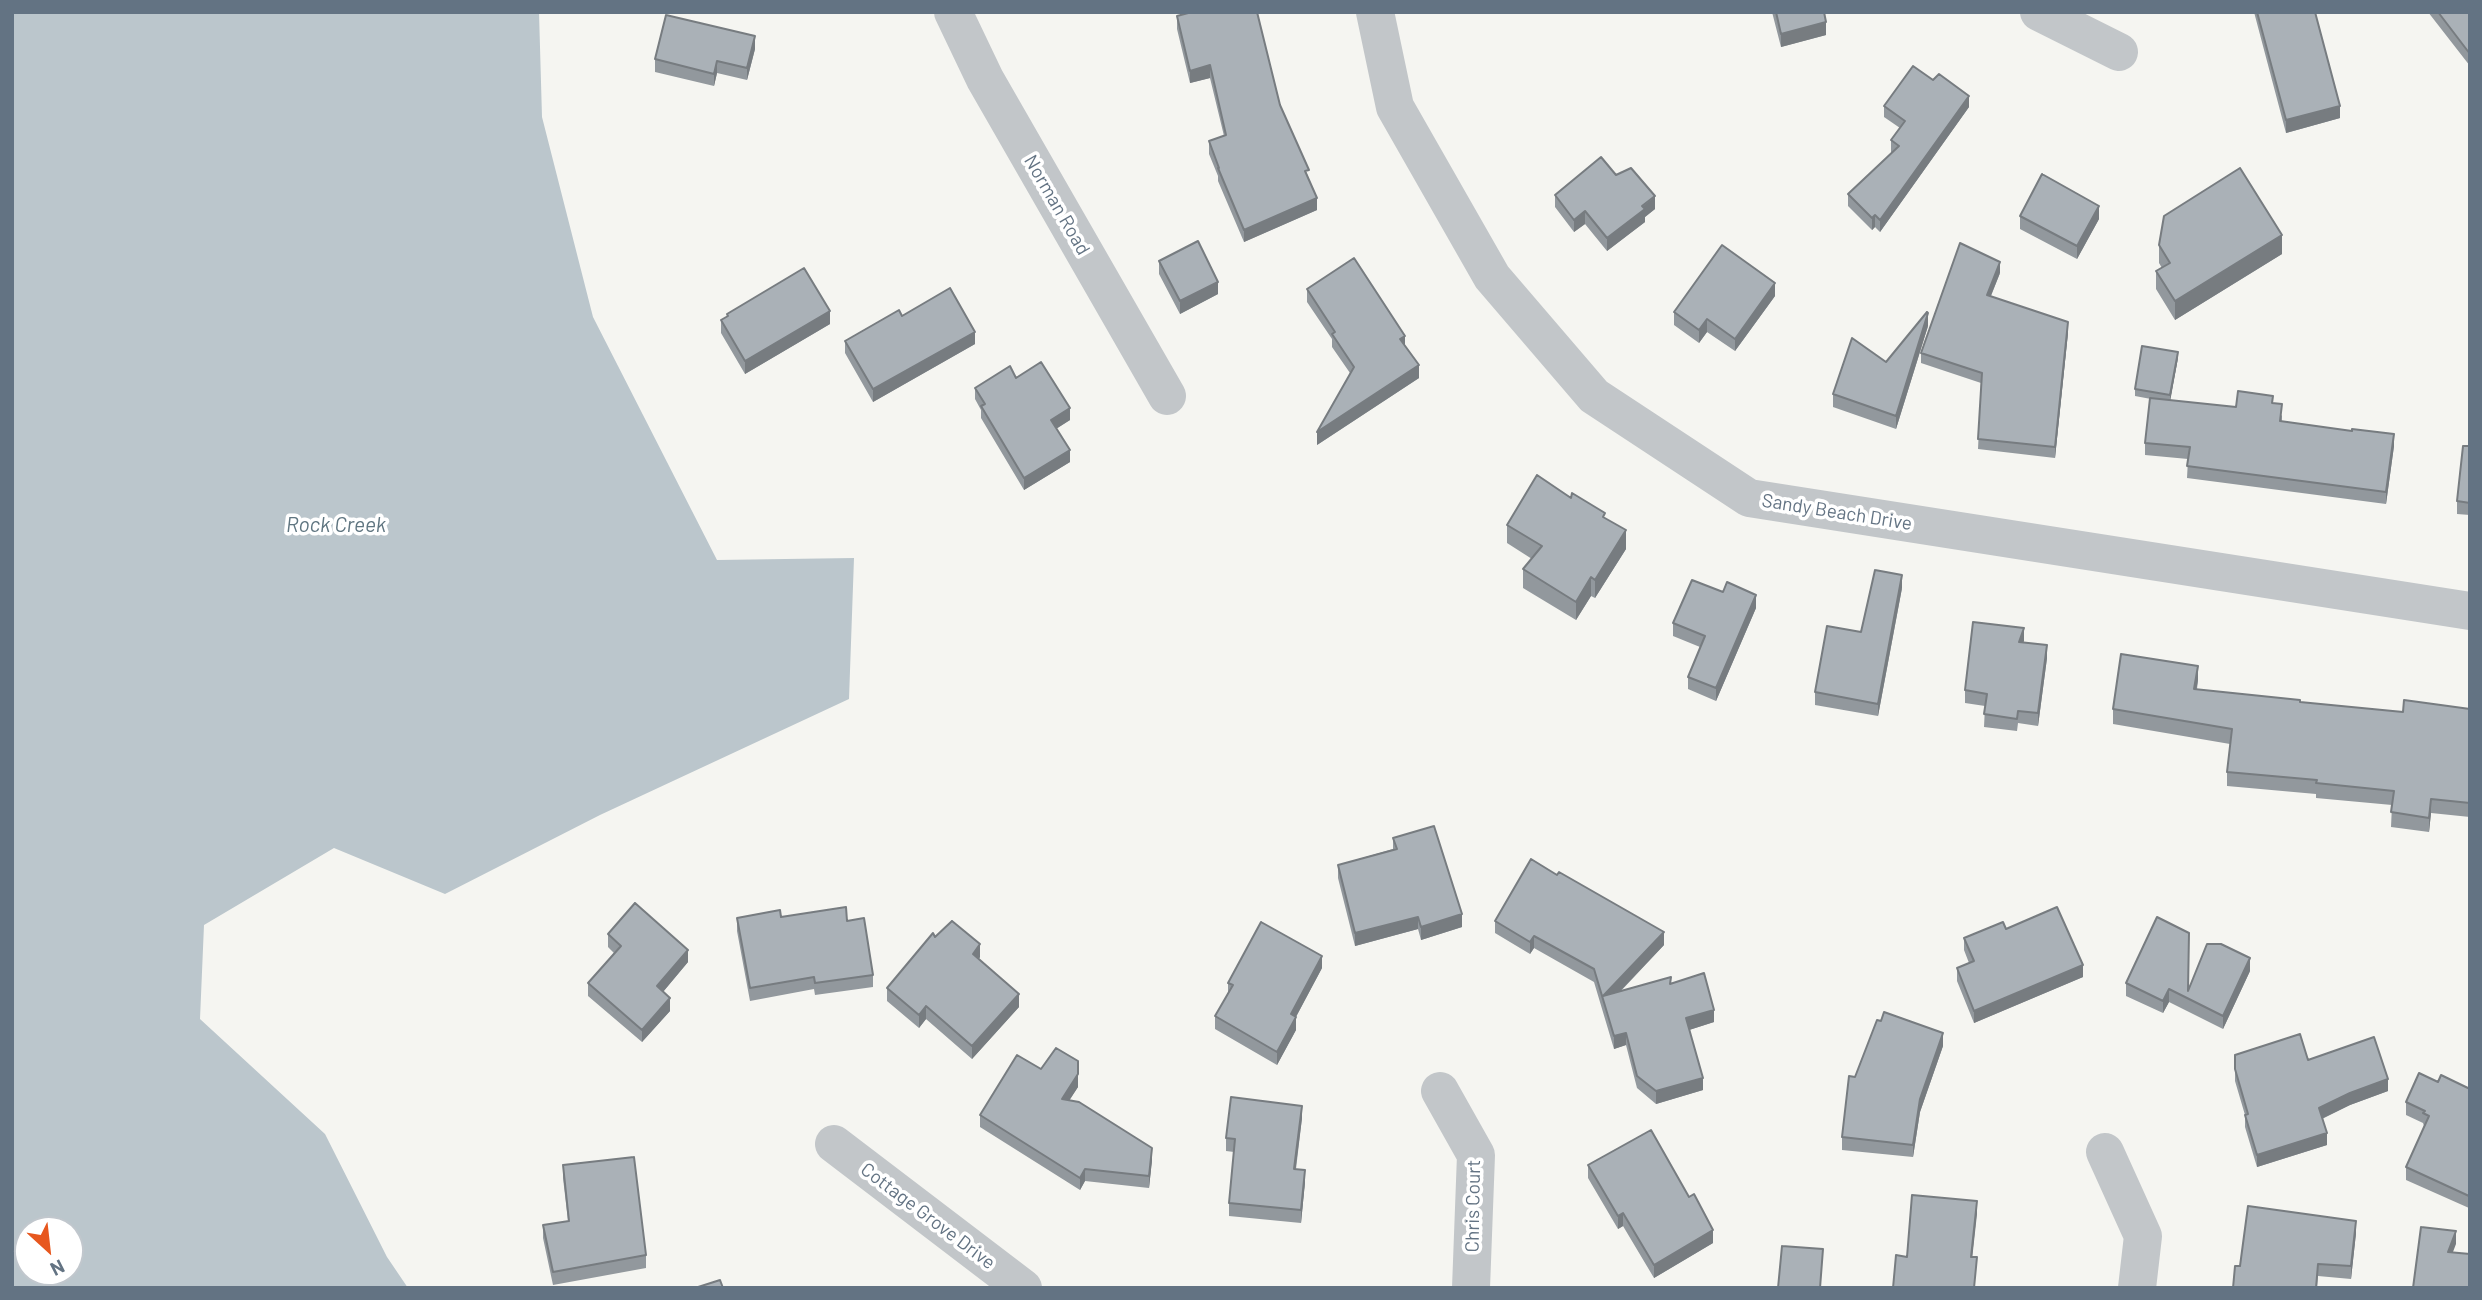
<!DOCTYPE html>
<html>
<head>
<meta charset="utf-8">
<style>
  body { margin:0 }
  #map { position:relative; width:2482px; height:1300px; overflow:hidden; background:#f5f5f1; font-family:Barlow,sans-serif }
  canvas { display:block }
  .frame { position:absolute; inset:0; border:14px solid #637383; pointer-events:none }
  .north { position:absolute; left:14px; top:1216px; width:70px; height:70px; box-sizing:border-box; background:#fff; border:2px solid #c1c7cd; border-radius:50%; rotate:153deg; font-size:19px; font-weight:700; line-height:28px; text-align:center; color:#637383 }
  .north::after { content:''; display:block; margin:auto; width:24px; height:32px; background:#e7571e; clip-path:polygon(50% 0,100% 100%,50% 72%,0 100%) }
</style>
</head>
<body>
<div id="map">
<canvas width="2482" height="1300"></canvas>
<div class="frame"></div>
<div class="north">N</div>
</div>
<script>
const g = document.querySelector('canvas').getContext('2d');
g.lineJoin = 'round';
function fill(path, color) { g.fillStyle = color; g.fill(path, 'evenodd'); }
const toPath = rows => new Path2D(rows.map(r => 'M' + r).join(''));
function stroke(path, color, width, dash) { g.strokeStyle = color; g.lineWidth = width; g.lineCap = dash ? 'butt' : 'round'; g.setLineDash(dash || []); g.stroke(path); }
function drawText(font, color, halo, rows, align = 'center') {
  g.font = font + ' Barlow,sans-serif'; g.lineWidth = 7; g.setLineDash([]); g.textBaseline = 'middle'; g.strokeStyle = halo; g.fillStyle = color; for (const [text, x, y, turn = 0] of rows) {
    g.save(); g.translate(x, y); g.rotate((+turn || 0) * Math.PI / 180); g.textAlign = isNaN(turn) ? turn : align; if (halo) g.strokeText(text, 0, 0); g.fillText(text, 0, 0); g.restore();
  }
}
const water = toPath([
  [12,12,539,12,542,117,593,317,717,560,854,558,849,699,600,815,445,894,334,848,204,925,200,1019,325,1134,387,1257,408,1288,12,1288],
  [28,1230,70,1230,70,1272,28,1272]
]);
const minor = toPath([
  [953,12,985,79,1167,396],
  [1375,12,1395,107,1492,277,1594,396,1749,498,2470,611],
  [2039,12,2119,52],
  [1440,1091,1476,1155,1471,1288],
  [834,1144,1023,1288],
  [2105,1152,2143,1236,2137,1288]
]);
const wall = toPath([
  [1772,12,1824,12,1826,35,1781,47],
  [2254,12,2315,12,2340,118,2286,133],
  [2428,12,2470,12,2470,66],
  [1177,16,1280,105,1309,179,1317,210,1244,242,1218,181,1218,176,1209,154,1209,141,1224,136,1210,78,1190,83,1177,29],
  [755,49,747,80,717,73,714,86,655,72,655,59],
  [1884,106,1969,107,1880,232,1875,227,1872,230,1848,206,1848,194,1892,153,1891,152,1891,140,1900,128,1884,117],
  [1616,175,1655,209,1645,217,1645,222,1607,251,1585,224,1574,232,1555,207,1555,195],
  [2020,216,2099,219,2077,259,2020,229],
  [2159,245,2282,254,2175,320,2156,289,2156,271,2162,268,2159,263],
  [1159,261,1218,294,1180,314,1159,274],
  [2000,273,1991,296,2068,333,2055,458,1978,449,1981,383,1921,363,1921,353],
  [1307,289,1405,346,1419,378,1317,445,1350,373,1332,347,1332,339,1307,302],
  [1775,296,1735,351,1707,332,1699,343,1674,325,1674,312],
  [727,314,830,324,745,374,721,333,721,320,727,317],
  [902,316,975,344,873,402,845,353,845,341],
  [1928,326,1896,429,1833,407,1833,394,1886,362],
  [2178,358,2170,400,2236,407,2273,404,2282,416,2282,421,2394,446,2386,504,2187,478,2188,459,2145,455,2145,443,2151,399,2135,396,2135,389],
  [1016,378,1070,420,1056,429,1070,462,1024,490,981,418,981,410,975,399,975,388],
  [2470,446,2470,515,2457,514,2457,501],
  [1571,498,1605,518,1626,549,1595,598,1591,596,1576,620,1523,588,1523,569,1532,559,1507,543,1507,525],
  [1902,588,1878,716,1815,705,1815,692,1861,632],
  [1723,592,1756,608,1716,701,1688,689,1688,677,1700,647,1673,636,1673,623],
  [2024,641,2023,642,2047,658,2038,726,2018,723,2017,731,1984,727,1985,706,1965,703,1965,690],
  [2198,680,2197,689,2300,702,2403,712,2470,709,2470,817,2431,813,2429,832,2391,827,2392,805,2316,798,2316,794,2227,786,2227,772,2230,744,2113,724,2113,709],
  [1393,838,1462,927,1421,940,1418,929,1355,946,1338,878,1338,865,1393,849],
  [781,917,847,921,873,975,873,987,815,995,814,989,750,1001,737,931,737,918],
  [1495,921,1664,945,1620,992,1671,984,1714,1022,1689,1030,1703,1090,1656,1104,1637,1088,1626,1045,1614,1049,1594,982,1534,948,1530,954,1495,933],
  [2006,929,2083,977,1974,1023,1957,981,1957,968,1969,963,1964,950,1964,938],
  [608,934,688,962,663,992,670,1011,642,1042,588,996,588,983,614,953,608,947],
  [935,937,980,957,979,959,1019,1007,972,1059,926,1019,919,1028,887,1001,887,988],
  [1322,968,1296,1017,1296,1030,1277,1065,1215,1029,1215,1016,1228,994,1228,983],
  [2250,971,2223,1029,2169,1002,2163,1013,2126,996,2126,983,2188,991],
  [1881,1021,1943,1046,1920,1112,1913,1157,1842,1150,1842,1137,1855,1077],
  [2235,1055,2308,1060,2388,1091,2350,1105,2322,1119,2327,1145,2257,1167,2245,1127,2245,1115,2235,1081],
  [1041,1069,1078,1087,1069,1100,1152,1160,1149,1188,1085,1181,1080,1190,980,1127,980,1115],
  [2438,1082,2470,1089,2470,1206,2469,1208,2406,1180,2406,1167,2424,1126,2423,1123,2406,1115,2406,1102],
  [1302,1118,1296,1169,1305,1182,1301,1223,1229,1216,1229,1203,1234,1152,1226,1151,1226,1138],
  [563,1165,646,1255,646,1268,553,1285,543,1238,543,1225,568,1221,563,1178],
  [1588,1165,1713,1243,1654,1278,1623,1226,1618,1229,1588,1178],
  [2356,1233,2351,1279,2318,1276,2317,1288,2233,1288,2240,1266]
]);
const shadedWall = toPath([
  [1826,22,1826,35,1781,47,1781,34],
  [755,36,755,49,747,80,747,68],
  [717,61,717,73,714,86,714,74],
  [1210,65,1210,78,1190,83,1190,71],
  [1969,96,1969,107,1880,232,1880,220],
  [2340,106,2340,118,2286,133,2286,120],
  [1655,196,1655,209,1645,217,1645,222,1607,251,1607,238],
  [1317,198,1317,210,1244,242,1244,230],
  [2099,206,2099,219,2077,259,2077,246],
  [1585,211,1585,224,1574,232,1574,220],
  [1875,215,1875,227,1872,230,1872,218],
  [2282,235,2282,254,2175,320,2175,301],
  [2000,262,2000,273,1987,305,1987,295],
  [1218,282,1218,294,1180,314,1180,301],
  [1775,283,1775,296,1735,351,1735,339],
  [830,311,830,324,745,374,745,361],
  [1928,313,1928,326,1896,429,1896,416],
  [1707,319,1707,332,1699,343,1699,330],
  [2068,322,2068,333,2055,458,2055,447],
  [975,332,975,344,873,402,873,389],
  [1405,336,1405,348,1400,339],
  [2178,352,2178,358,2170,402,2170,395],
  [1419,365,1419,378,1317,445,1317,432],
  [1070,408,1070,420,1051,432,1051,420],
  [2394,434,2394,446,2386,504,2386,492],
  [1070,450,1070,462,1024,490,1024,478],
  [1626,530,1626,549,1595,598,1595,580],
  [1902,575,1902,588,1878,716,1878,704],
  [1591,577,1591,596,1576,620,1576,602],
  [1756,595,1756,608,1716,701,1716,688],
  [2024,628,2024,641,2019,654,2019,642],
  [2047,645,2047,658,2038,726,2038,713],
  [2198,666,2198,680,2194,703,2194,689],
  [2431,799,2431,813,2429,832,2429,818],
  [1462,914,1462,927,1421,940,1421,927],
  [1418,917,1418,929,1355,946,1355,933],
  [1664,932,1664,945,1605,1007,1603,996],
  [1534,936,1534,948,1530,954,1530,942],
  [980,944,980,957,973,966,973,954],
  [688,950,688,962,657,999,657,986],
  [1322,956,1322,968,1291,1026,1291,1014],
  [2250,958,2250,971,2223,1029,2223,1016],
  [2083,965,2083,977,1974,1023,1974,1011],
  [2169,989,2169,1002,2163,1013,2163,1001],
  [1019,994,1019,1007,972,1059,972,1046],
  [670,998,670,1011,642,1042,642,1030],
  [926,1006,926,1019,919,1028,919,1015],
  [1714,1010,1714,1022,1686,1031,1686,1018],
  [1296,1017,1296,1030,1277,1065,1277,1052],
  [1626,1033,1626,1045,1614,1049,1614,1036],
  [1943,1033,1943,1046,1920,1112,1913,1157,1913,1145,1920,1099],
  [1078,1074,1078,1087,1062,1112,1062,1099],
  [1703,1078,1703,1090,1656,1104,1656,1091],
  [2388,1079,2388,1091,2350,1105,2319,1120,2319,1108,2350,1093],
  [1302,1106,1302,1118,1294,1181,1294,1169],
  [2327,1133,2327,1145,2257,1167,2257,1155],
  [1152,1148,1152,1160,1149,1188,1149,1176],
  [1085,1169,1085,1181,1080,1190,1080,1178],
  [1305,1170,1305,1182,1301,1223,1301,1210],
  [1977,1201,1977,1214,1971,1269,1971,1257],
  [1623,1213,1623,1226,1618,1229,1618,1216],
  [2356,1221,2356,1233,2351,1279,2351,1266],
  [1713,1230,1713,1243,1654,1278,1654,1265],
  [2456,1231,2456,1244,2448,1265,2448,1252]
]);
const building = toPath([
  [1192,12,1257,12,1280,105,1309,170,1305,171,1317,198,1244,230,1218,168,1219,168,1209,141,1226,135,1210,65,1190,71,1177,16,1192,12],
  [1776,12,1824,12,1826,22,1781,34,1776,12],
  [2257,12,2315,12,2340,106,2286,120,2257,12],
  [2438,12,2470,12,2470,54,2438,12],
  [666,15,755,36,747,68,717,61,714,74,655,59,666,15],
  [1913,66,1933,80,1939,74,1969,96,1880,220,1875,215,1872,218,1848,194,1899,146,1891,140,1905,121,1884,106,1913,66],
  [1601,157,1616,175,1631,168,1655,196,1642,206,1645,209,1607,238,1585,211,1574,220,1555,195,1601,157],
  [2240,168,2282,235,2175,301,2156,271,2170,263,2159,245,2164,216,2240,168],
  [2042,174,2099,206,2077,246,2020,216,2042,174],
  [1198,241,1218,282,1180,301,1159,261,1198,241],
  [1960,243,2000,262,1987,295,2068,322,2055,447,1978,439,1982,373,1921,353,1960,243],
  [1722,245,1775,283,1735,339,1707,319,1699,330,1674,312,1722,245],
  [1354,258,1405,336,1400,339,1419,365,1317,432,1354,367,1332,334,1335,332,1307,289,1354,258],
  [804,268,830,311,745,361,721,320,728,316,727,314,804,268],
  [950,288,975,332,873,389,845,341,899,310,902,316,950,288],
  [1927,312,1928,313,1896,416,1833,394,1852,338,1886,362,1927,312],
  [2142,346,2178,352,2170,395,2135,389,2142,346],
  [1041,362,1070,408,1051,420,1070,450,1024,478,981,406,985,404,975,388,1010,366,1016,378,1041,362],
  [2238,391,2273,396,2272,403,2282,404,2280,421,2352,431,2352,429,2394,434,2386,492,2187,466,2190,447,2145,443,2150,398,2236,407,2238,391],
  [2463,446,2470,446,2470,503,2457,501,2463,446],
  [1537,475,1571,498,1572,493,1605,513,1603,517,1626,530,1595,580,1591,577,1576,602,1523,569,1542,546,1507,525,1537,475],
  [1875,570,1902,575,1878,704,1815,692,1827,626,1861,632,1875,570],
  [1692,580,1723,592,1727,582,1756,595,1716,688,1688,677,1705,636,1673,623,1692,580],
  [1973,622,2024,628,2019,642,2047,645,2038,713,2018,711,2017,719,1984,714,1987,694,1965,690,1973,622],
  [2121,654,2198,666,2194,689,2300,700,2300,702,2403,712,2404,700,2470,709,2470,803,2431,799,2429,818,2391,812,2394,791,2316,783,2317,780,2227,772,2232,729,2113,709,2121,654],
  [1434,826,1462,914,1421,927,1418,917,1355,933,1338,865,1397,849,1393,838,1434,826],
  [1531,859,1557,875,1559,872,1664,932,1603,996,1671,977,1670,984,1704,973,1714,1010,1686,1018,1703,1078,1656,1091,1637,1076,1626,1033,1614,1036,1594,969,1534,936,1530,942,1495,921,1531,859],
  [635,903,688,950,657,986,670,998,642,1030,588,983,621,946,608,934,635,903],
  [846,907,847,921,864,918,873,975,815,983,814,977,750,988,737,918,780,910,781,917,846,907],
  [2057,907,2083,965,1974,1011,1957,968,1974,961,1964,938,2003,922,2006,929,2057,907],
  [2157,917,2189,933,2188,991,2207,944,2221,944,2250,958,2223,1016,2169,989,2163,1001,2126,983,2157,917],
  [952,921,980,944,973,954,1019,994,972,1046,926,1006,919,1015,887,988,933,933,935,937,952,921],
  [1261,922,1322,956,1291,1014,1296,1017,1277,1052,1215,1016,1233,985,1228,983,1261,922],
  [1884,1012,1943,1033,1920,1099,1913,1145,1842,1137,1849,1076,1855,1077,1877,1020,1881,1021,1884,1012],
  [2300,1034,2308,1060,2374,1037,2388,1079,2350,1093,2319,1108,2327,1133,2257,1155,2245,1115,2248,1114,2235,1069,2235,1055,2300,1034],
  [1056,1048,1078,1061,1078,1074,1062,1099,1079,1102,1152,1148,1149,1176,1085,1169,1080,1178,980,1115,1017,1055,1041,1069,1056,1048],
  [2419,1073,2438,1082,2441,1075,2470,1089,2470,1194,2469,1196,2406,1167,2429,1116,2423,1113,2425,1111,2406,1102,2419,1073],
  [1231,1097,1302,1106,1294,1169,1305,1170,1301,1210,1229,1203,1235,1139,1226,1138,1231,1097],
  [1651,1130,1689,1197,1694,1194,1713,1230,1654,1265,1623,1213,1618,1216,1588,1165,1651,1130],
  [634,1157,646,1255,553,1272,543,1225,569,1221,563,1165,634,1157],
  [1912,1195,1977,1201,1971,1257,1977,1257,1974,1288,1893,1288,1896,1255,1907,1257,1912,1195],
  [2248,1206,2356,1221,2351,1266,2318,1264,2316,1288,2233,1288,2235,1266,2240,1266,2248,1206],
  [2421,1227,2456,1231,2448,1252,2470,1254,2470,1288,2413,1288,2421,1227],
  [1782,1246,1823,1249,1820,1288,1778,1288,1782,1246],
  [720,1280,723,1288,695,1288,720,1280]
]);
const streetNames = [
  ["Norman Road",1057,205,60],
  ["Sandy Beach Drive",1837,512,9],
  ["Chris Court",1473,1206,-89],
  ["Cottage Grove Drive",928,1216,37]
];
const waterNames = [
  ["Rock Creek",336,525]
];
fill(water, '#bbc6cc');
stroke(minor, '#c2c6c9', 38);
fill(wall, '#92989d');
fill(shadedWall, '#777c80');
fill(building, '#aab1b7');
stroke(building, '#777c80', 2);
drawText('19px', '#637383', '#fff', streetNames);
drawText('italic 21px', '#5f7580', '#fff', waterNames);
</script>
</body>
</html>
